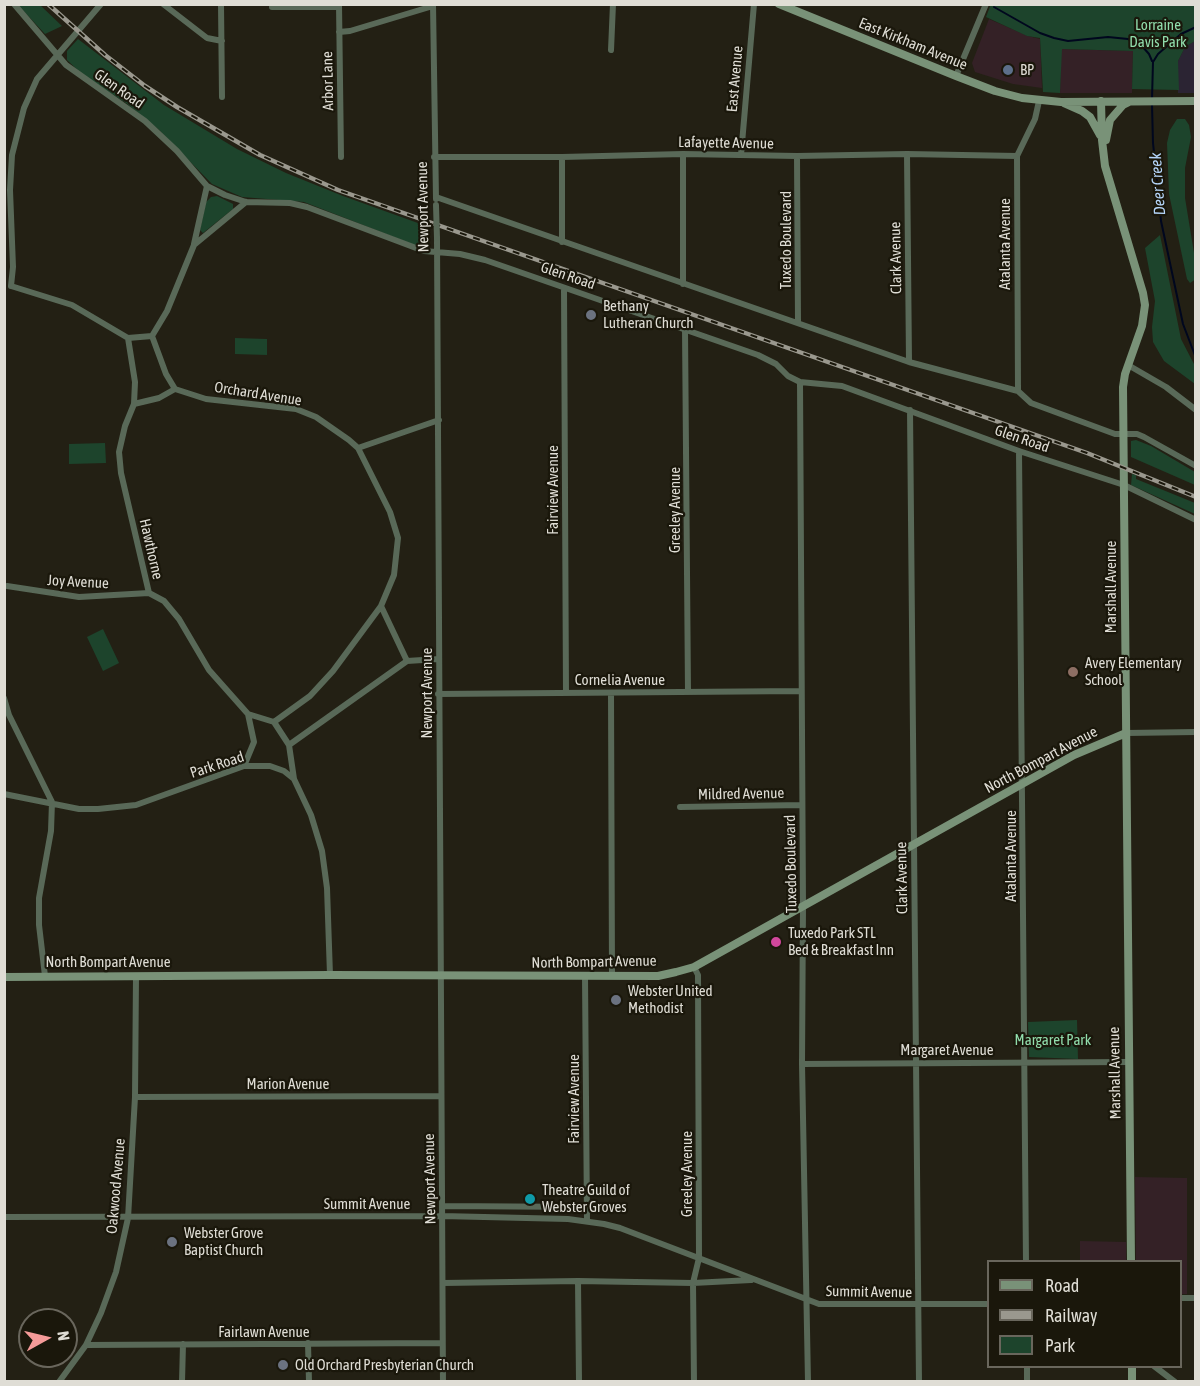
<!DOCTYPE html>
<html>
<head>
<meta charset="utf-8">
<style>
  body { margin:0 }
  #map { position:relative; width:1200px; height:1386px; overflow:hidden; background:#232014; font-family:"Asap Condensed",sans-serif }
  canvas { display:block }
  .frame { position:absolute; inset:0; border:6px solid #dfddd5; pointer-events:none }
  .legend { position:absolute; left:987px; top:1260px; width:195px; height:108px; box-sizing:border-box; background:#1a170b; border:2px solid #69665c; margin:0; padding:8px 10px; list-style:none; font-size:18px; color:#dfddd5 }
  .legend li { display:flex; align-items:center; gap:12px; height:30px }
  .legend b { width:30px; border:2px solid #69665c }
  .north { position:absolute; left:18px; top:1308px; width:60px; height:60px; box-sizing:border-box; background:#1a170b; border:2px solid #69665c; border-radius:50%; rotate:82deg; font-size:16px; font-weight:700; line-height:24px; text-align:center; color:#dfddd5 }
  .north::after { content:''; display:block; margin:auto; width:21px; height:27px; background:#f59b99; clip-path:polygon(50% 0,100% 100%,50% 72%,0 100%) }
</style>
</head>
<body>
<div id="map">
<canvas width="1200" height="1386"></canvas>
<div class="frame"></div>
<ul class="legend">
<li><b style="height:8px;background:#799278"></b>Road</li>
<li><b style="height:8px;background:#9a988e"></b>Railway</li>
<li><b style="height:16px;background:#1d442c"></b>Park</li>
</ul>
<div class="north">N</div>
</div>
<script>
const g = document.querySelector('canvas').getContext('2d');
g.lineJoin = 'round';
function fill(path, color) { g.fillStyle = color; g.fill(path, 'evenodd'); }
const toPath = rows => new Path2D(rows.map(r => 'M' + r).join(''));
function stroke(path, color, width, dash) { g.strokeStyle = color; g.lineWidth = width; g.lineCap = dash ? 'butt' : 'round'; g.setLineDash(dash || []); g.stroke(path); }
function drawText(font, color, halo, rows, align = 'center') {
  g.font = font + ' "Asap Condensed",sans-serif'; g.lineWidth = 4.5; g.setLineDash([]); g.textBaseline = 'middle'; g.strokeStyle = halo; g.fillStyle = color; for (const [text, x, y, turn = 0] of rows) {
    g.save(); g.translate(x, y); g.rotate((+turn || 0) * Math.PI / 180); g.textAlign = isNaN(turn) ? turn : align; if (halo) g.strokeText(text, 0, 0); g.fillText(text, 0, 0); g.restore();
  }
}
const commercial = toPath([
  [989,19,1028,36,1040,39,1042,88,1013,84,975,72,972,63],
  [1061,49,1133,51,1132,93,1060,93],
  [1135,1177,1187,1178,1187,1294,1181,1294,1180,1262,1136,1261],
  [1080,1241,1126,1242,1126,1261,1080,1261]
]);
const industrial = toPath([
  [1195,41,1195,93,1178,93,1178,61,1185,47]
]);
const green = toPath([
  [991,4,1195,5,1195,41,1185,47,1178,61,1179,90,1132,89,1133,51,1062,49,1060,93,1043,92,1040,38,1027,36,986,17],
  [18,5,40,5,62,26,45,34],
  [78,39,164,105,237,149,286,173,343,196,429,227,428,248,422,248,304,202,242,197,212,184,158,129,126,103,84,76,67,60,67,51],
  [1177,119,1185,119,1189,125,1191,137,1185,168,1185,198,1195,259,1196,279,1190,283,1187,279,1169,194,1167,143,1170,130],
  [217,196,233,204,233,209,203,233,200,230,206,202,211,197],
  [1160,235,1181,339,1195,366,1195,384,1164,361,1153,342,1152,327,1155,301,1145,248],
  [235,338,267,339,267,355,235,354],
  [1136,440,1151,446,1195,472,1195,485,1131,457,1131,441],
  [105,443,106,463,69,464,69,444],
  [1132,474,1136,475,1136,479,1195,503,1195,514,1131,485],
  [103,629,119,663,103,671,87,637],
  [1077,1020,1078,1059,1029,1057,1028,1022]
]);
const stream = toPath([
  [994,7,1040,33,1054,38,1068,41,1108,37,1128,39,1142,46,1149,54,1152,61],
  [1152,99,1153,62,1158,54,1181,34,1196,27],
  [1152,105,1153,143,1161,221,1183,324,1196,358]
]);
const street = toPath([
  [14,4,66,65,145,121,177,151,207,186,225,195,246,202,290,203,307,207,424,251,460,254,485,260,758,355,776,364,788,376,800,382,842,386,1019,451,1124,485,1196,520],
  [163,4,207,38,222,41],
  [221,4,222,97],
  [339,4,341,157],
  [433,4,436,199],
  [272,7,339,7],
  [339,32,350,31,433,6],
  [611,50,613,4],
  [956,76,986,4],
  [683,154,683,284],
  [907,154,909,362],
  [741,155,754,4],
  [797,156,798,323],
  [434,157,562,157,683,154,797,156,907,154,1017,156],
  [436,197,909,362,1018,391,1031,403,1115,434,1137,434,1144,437,1196,466],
  [437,238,443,1382],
  [562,242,562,157],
  [194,244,207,186],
  [11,286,13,267,10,190,12,155,24,108,37,79,101,4],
  [11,286,72,305,128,338,152,336],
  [564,288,566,693],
  [685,329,688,692],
  [128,338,135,382,134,404,125,426,119,452,121,473,149,593,164,601,179,619,209,670,248,714,254,742,244,766],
  [1128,365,1166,387,1196,410],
  [800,382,803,905,802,1064,808,1382],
  [175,389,166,374,152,336,167,311,194,245,246,202],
  [1018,391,1017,156,1035,119,1039,101],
  [134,404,159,398,175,389,206,399,296,409,316,417,349,440,358,448,439,420],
  [910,410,919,1382],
  [358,448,390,512,398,538,394,575,381,606,407,661,438,659],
  [1019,451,1026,1262],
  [7,586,79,597,149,593],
  [611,693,612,976],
  [438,694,801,691],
  [4,698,9,715,52,802,51,831,39,898,39,925,45,976],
  [248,714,274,722],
  [274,722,310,696,333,671,381,606],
  [274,722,289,745],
  [1126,733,1196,732],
  [4,794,79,809,98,809,136,805,244,766,270,766,284,771,294,779],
  [680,807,802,805],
  [330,975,327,888,322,851,311,815,294,779,289,745,407,661],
  [585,976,587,1221],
  [802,1064,1128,1062],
  [135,1097,441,1096],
  [442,1206,587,1207],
  [4,1217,442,1216,568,1219,604,1224,620,1228,819,1304,988,1304],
  [578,1281,579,1382],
  [443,1283,578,1281,693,1283,751,1280],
  [1180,1298,1196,1298],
  [308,1343,309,1382],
  [86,1345,442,1343],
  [1027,1366,1027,1382],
  [1154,1366,1175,1382],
  [59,1382,86,1345,101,1313,116,1272,128,1218,135,1097,136,976],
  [182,1382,183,1344],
  [694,1382,693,1283,699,1258,698,975,694,967]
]);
const secondary = toPath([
  [779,4,956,76,995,91,1022,98,1061,102,1196,101],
  [1101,101,1102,140,1105,166,1143,293,1145,305,1142,326,1125,374,1123,387,1131,1262],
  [1064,103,1082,111,1090,117,1100,135],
  [1106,140,1110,120,1123,105,1129,102],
  [4,977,330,975,658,976,676,972,694,967,1074,755,1126,733],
  [1132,1366,1132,1382]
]);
const rail = toPath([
  [48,4,105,55,145,86,177,107,260,155,338,190,1087,453,1196,497]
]);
const streetBridge = toPath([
  [436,205,437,238]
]);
const markers = [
  [1008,70,6,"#5c6f8a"],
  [591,315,6,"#6b7280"],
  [1073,672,6,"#8d6e63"],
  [776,942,6,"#d1479c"],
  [616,1000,6,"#6b7280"],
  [530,1199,6,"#0f9aa8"],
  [172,1242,6,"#6b7280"],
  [283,1365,6,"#6b7280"]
];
const parkNames = [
  ["Lorraine",1158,25],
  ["Davis Park",1158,42],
  ["Margaret Park",1053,1040]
];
const streetNames = [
  ["East Kirkham Avenue",913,44,22],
  ["East Avenue",735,79,-85],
  ["Arbor Lane",328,81,-91],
  ["Glen Road",119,89,35],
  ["Lafayette Avenue",726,143,1],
  ["Newport Avenue",423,207,-91],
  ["Tuxedo Boulevard",786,240,-90],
  ["Atalanta Avenue",1005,244,-90],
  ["Clark Avenue",896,258,-91],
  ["Glen Road",568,276,19],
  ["Orchard Avenue",258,394,9],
  ["Glen Road",1022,439,19],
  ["Fairview Avenue",553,490,-90],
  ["Greeley Avenue",675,510,-90],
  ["Hawthorne",151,549,77],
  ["Joy Avenue",78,582,3],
  ["Marshall Avenue",1111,587,-90],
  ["Cornelia Avenue",620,680],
  ["Newport Avenue",427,693,-90],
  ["North Bompart Avenue",1041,760,-28],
  ["Park Road",217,765,-18],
  ["Mildred Avenue",741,794,-1],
  ["Atalanta Avenue",1011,856,-90],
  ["Tuxedo Boulevard",791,864,-91],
  ["Clark Avenue",902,878,-91],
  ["North Bompart Avenue",108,962],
  ["North Bompart Avenue",594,962,-1],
  ["Margaret Avenue",947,1050],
  ["Marshall Avenue",1115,1073,-91],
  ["Marion Avenue",288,1084],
  ["Fairview Avenue",574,1099,-90],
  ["Greeley Avenue",687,1174,-90],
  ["Newport Avenue",430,1179,-91],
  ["Oakwood Avenue",116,1186,-85],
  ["Summit Avenue",367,1204],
  ["Summit Avenue",869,1292,1],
  ["Fairlawn Avenue",264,1332]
];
const poiNames = [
  ["BP",1020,70],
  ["Bethany",603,306],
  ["Lutheran Church",603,323],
  ["Avery Elementary",1085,663],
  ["School",1085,680],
  ["Tuxedo Park STL",788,933],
  ["Bed & Breakfast Inn",788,950],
  ["Webster United",628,991],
  ["Methodist",628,1008],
  ["Theatre Guild of",542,1190],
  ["Webster Groves",542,1207],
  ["Webster Grove",184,1233],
  ["Baptist Church",184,1250],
  ["Old Orchard Presbyterian Church",295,1365]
];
const waterNames = [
  ["Deer Creek",1158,184,-94]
];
fill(commercial, '#342126');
fill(industrial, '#2b2433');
fill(green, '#1d442c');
stroke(stream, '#00071e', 2);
stroke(street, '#596958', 6);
stroke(secondary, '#799278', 8);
stroke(rail, '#9a988e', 4.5);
stroke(rail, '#1a170b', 2, [7]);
stroke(streetBridge, '#596958', 6);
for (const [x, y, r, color] of markers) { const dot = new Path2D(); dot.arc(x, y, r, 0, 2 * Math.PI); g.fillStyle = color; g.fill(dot); stroke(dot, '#1a170b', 2); }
drawText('15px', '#91ddac', '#1a170b', parkNames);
drawText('15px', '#dfddd5', '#1a170b', streetNames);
drawText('15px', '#dfddd5', '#1a170b', poiNames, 'left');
drawText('italic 16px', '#b5d5f9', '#1a170b', waterNames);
</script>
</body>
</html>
